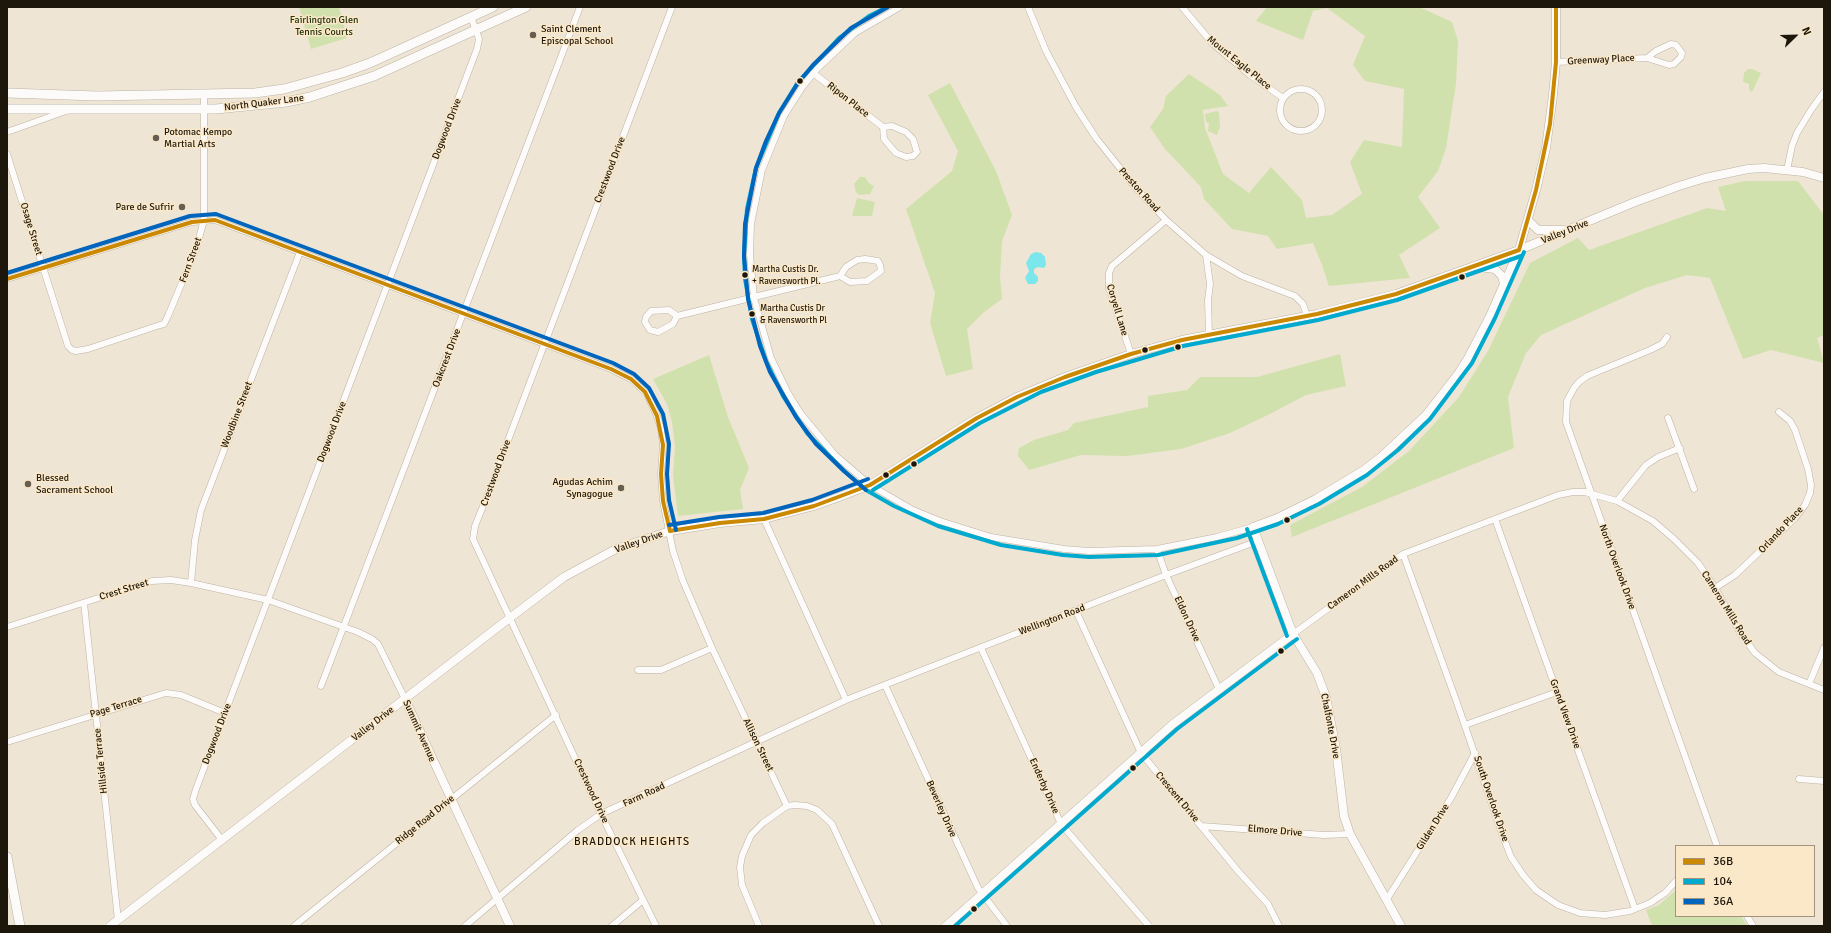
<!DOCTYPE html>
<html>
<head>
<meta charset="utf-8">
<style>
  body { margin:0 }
  #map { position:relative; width:1831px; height:933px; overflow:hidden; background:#efe5d4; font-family:Signika,sans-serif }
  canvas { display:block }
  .frame { position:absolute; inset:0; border:8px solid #1d170b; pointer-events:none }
  .legend { position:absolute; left:1675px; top:845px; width:140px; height:72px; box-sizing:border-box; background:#fbe8c8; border:1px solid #a2947c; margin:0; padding:5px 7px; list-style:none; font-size:12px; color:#1d170b }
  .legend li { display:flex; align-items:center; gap:8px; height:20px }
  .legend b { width:20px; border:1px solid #a2947c }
  .north { position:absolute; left:1775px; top:16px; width:40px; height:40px; -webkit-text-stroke:3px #fbe8c8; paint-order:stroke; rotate:67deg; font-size:11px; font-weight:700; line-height:16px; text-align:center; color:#1d170b }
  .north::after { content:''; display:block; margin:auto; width:14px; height:18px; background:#1d170b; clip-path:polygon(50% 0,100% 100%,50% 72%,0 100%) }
</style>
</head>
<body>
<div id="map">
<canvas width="1831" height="933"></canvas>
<div class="frame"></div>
<ul class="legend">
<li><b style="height:5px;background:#cb8902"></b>36B</li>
<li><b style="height:5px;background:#00a9ce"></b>104</li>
<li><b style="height:5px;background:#0065bd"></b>36A</li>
</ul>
<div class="north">N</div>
</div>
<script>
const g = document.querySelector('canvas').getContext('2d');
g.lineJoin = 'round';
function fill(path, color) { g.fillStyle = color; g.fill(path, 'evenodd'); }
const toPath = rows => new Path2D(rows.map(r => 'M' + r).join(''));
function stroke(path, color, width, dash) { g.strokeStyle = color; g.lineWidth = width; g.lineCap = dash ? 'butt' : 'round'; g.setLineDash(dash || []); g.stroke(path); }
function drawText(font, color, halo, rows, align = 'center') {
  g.font = font + ' Signika,sans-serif'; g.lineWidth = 3; g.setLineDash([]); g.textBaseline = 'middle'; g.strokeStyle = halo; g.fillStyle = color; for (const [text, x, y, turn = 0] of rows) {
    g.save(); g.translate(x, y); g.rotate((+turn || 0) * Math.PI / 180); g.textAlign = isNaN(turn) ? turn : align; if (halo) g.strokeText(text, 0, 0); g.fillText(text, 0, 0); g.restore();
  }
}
const green = toPath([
  [299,7,339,7,347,38,311,49],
  [1267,7,1419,7,1452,22,1458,41,1456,84,1446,148,1438,171,1418,197,1440,228,1399,255,1410,278,1329,286,1322,265,1313,243,1277,249,1268,236,1232,229,1204,199,1201,187,1165,149,1150,127,1163,109,1166,96,1189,74,1220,95,1228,106,1203,110,1205,128,1223,174,1249,193,1271,167,1302,200,1306,218,1332,215,1362,194,1350,162,1364,140,1402,147,1404,89,1365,81,1353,65,1365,36,1327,8,1313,11,1303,40,1256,21],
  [1748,69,1752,69,1761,73,1752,92,1749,90,1749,84,1743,82,1744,73],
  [950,83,996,171,1012,215,1002,241,1000,277,1002,299,984,312,967,329,973,369,946,376,930,323,935,293,906,209,952,171,958,151,928,95],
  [1217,111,1219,113,1220,127,1217,135,1208,131,1209,123,1206,122,1205,114],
  [860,177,865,177,869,183,874,186,870,194,859,195,856,192,854,184],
  [1745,181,1798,181,1824,215,1824,335,1817,338,1824,363,1771,350,1743,359,1710,278,1687,275,1645,288,1541,335,1526,353,1508,397,1514,448,1292,537,1290,525,1362,487,1409,451,1459,397,1488,351,1530,263,1578,238,1589,250,1707,208,1726,211,1718,187],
  [857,198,875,202,872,216,852,216],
  [1340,354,1346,386,1306,395,1270,414,1230,433,1181,449,1127,456,1081,455,1029,470,1018,456,1019,448,1034,440,1068,430,1074,423,1148,407,1148,396,1187,390,1200,377,1257,377],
  [709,355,728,417,749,468,740,490,743,509,678,516,673,475,675,446,672,422,667,404,653,379],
  [1676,890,1676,916,1741,916,1747,926,1652,926,1646,910,1659,905]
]);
const water = toPath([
  [1036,252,1041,253,1045,257,1046,265,1044,268,1038,267,1034,269,1034,273,1038,277,1038,281,1035,284,1028,284,1025,278,1029,271,1026,263,1031,254]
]);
const minor = toPath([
  [900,7,855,33,817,69,803,86,784,116,762,170,751,224,750,255,754,298,771,358,788,393,801,414,835,455,870,485,913,510,940,521,991,537,1064,549,1089,551,1157,549,1217,537,1253,527],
  [1028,7,1046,51,1076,107,1096,138,1135,187,1166,220,1206,255,1242,276,1295,296,1303,304,1307,316],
  [1182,7,1213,44,1250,75,1283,98],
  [1556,62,1647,58,1669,65,1674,64,1681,57,1682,53,1676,45,1671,44,1656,51,1647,58],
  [813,73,883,127,884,139,896,153,906,157,913,156,917,152,913,139,906,132,892,126,883,127],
  '1280 110a21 21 0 1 1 42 0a21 21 0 1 1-42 0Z',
  [7,132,66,111],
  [7,154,68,346,72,350,76,351,88,349,160,325,164,324,168,316,196,249,204,220,204,94],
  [1787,170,1792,146,1797,133,1811,110,1824,92],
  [1206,255,1210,284,1208,300,1209,335],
  [7,279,192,222,215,220,611,369,631,379,647,394,657,416,661,429,663,445,661,474,663,501,673,551,683,581,712,648,787,806],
  [677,316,673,324,658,332,650,330,645,322,646,317,651,311,669,310,677,316,840,276,846,267,857,260,865,259,878,261,880,265,881,271,867,281,850,282,840,276],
  [1667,337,1662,344,1650,350,1587,376,1579,382,1574,388,1567,401,1566,422,1717,846],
  [1131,354,1109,288,1109,273,1112,266,1166,220],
  [1668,418,1694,489],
  [1617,501,1646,465,1658,457,1680,448],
  [764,519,846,700],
  [1495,519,1635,909],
  [1157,549,1166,575,1219,689],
  [1403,554,1456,700,1504,839,1511,857,1523,875,1536,890,1558,905,1580,913,1605,915,1630,911,1650,903,1665,893,1676,881],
  [191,583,195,540,201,510,300,252],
  [1715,588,1735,575,1795,518,1805,505,1810,493,1811,485,1808,469,1795,430,1790,421,1779,412],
  [84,603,118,920],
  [1076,611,1141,753,1238,871,1268,904,1279,926],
  [7,627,152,581,171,580,191,583,268,600,358,632,372,639,378,644,405,699],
  [1293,634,1403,554,1558,495,1573,492,1585,492,1617,501,1653,521,1674,539,1698,563,1715,588,1741,634,1755,653,1779,672,1824,690],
  [981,648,1061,824,1149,926],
  [638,670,661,670,712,648],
  [1809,684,1824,648],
  [885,685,978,888,1007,926],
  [321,686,580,7],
  [1465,725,1557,692],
  [7,742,166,693,181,695,225,713],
  [1799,779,1824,781],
  [1201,826,1324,835,1350,834],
  [222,840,195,805,193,799,196,789,477,49,479,39,471,17],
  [1387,899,1451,798,1475,753],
  [1747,916,1753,926],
  [294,926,556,715],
  [465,926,578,830,601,814,846,700,1166,575,1258,541],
  [612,926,643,900],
  [656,926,601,814,473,539,475,526,494,479,507,443,672,7],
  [759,926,742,885,740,867,742,856,751,835,763,823,787,806,795,805,807,806,817,810,832,824,879,926]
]);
const tertiary = toPath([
  [1528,220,1538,230,1563,230],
  [1479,267,1495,269,1502,276,1504,284],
  [405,699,510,926],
  [110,926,511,617,564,577,616,549,670,531,720,523,764,519,814,506,839,497,870,485,977,418,1017,397,1065,377,1131,354,1182,340,1317,314,1396,294,1519,250,1635,202,1679,186,1705,178,1748,169,1764,168,1803,172,1824,178],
  [946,926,1173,724,1293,634],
  [1401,926,1350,834,1344,816,1336,749,1326,697,1317,673,1293,634,1253,527,1275,519,1316,499,1364,470,1381,457,1426,415,1458,374,1467,360,1490,316,1519,250,1536,190,1546,148,1553,95,1556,62,1556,7]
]);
const secondary = toPath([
  [7,93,97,96,204,94,255,93,284,89,342,73,370,63,493,7],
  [7,109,216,109,286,102,310,97,374,76,526,7],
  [7,857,20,926]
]);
const bus1 = toPath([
  [1519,250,1536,190,1550,124,1556,62,1556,7],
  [7,279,192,222,215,220,611,369,631,379,645,392,657,416,663,445,661,474,663,501,670,531],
  [670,531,720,523,764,519,814,506,870,485,977,418,1017,397,1065,377,1131,354,1182,340,1317,314,1396,294,1519,250]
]);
const bus2 = toPath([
  [887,7,869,16,839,38,798,82,779,113,756,168,747,209,744,255,745,279,752,319,766,361,783,396,807,433,844,471,866,490,894,506,938,526,1001,545,1063,555,1089,557,1158,555,1237,538,1278,524,1319,504,1367,475,1398,450,1430,419,1472,363,1495,318,1524,252],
  [873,490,980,423,1041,392,1096,372,1183,346,1318,320,1397,300,1521,256],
  [1247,529,1287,636],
  [955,926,1177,729,1297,639]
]);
const bus3 = toPath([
  [7,273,190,216,216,214,613,363,634,374,649,388,663,414,669,444,667,474,669,500,676,530],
  [866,490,844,471,816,444,796,417,770,372,760,346,748,299,744,256,745,224,756,168,766,141,779,113,798,83,813,65,851,28,888,7],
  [669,525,719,517,763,513,812,500,868,479]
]);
const markers = [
  [533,35,4,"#665f51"],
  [800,81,3.5,"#1d170b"],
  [156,138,4,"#665f51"],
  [182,207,4,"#665f51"],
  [745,275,3.5,"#1d170b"],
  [1462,277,3.5,"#1d170b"],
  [752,314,3.5,"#1d170b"],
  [1178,347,3.5,"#1d170b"],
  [1145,350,3.5,"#1d170b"],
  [914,464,3.5,"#1d170b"],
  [886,475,3.5,"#1d170b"],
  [28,484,4,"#665f51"],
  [621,488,4,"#665f51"],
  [1287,520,3.5,"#1d170b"],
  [1281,651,3.5,"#1d170b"],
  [1133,768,3.5,"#1d170b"],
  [974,909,3.5,"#1d170b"]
];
const busNames = [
  ["Martha Custis Dr.",752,270],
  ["+ Ravensworth Pl.",752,282],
  ["Martha Custis Dr",760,309],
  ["& Ravensworth Pl",760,321]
];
const parkNames = [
  ["Fairlington Glen",324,20],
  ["Tennis Courts",324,32]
];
const poiNames = [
  ["Saint Clement",541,29],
  ["Episcopal School",541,41],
  ["Potomac Kempo",164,132],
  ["Martial Arts",164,144],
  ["Pare de Sufrir",174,207,"right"],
  ["Blessed",36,478],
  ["Sacrament School",36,490],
  ["Agudas Achim",613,482,"right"],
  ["Synagogue",613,494,"right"]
];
const streetNames = [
  ["Greenway Place",1601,60,-3],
  ["Mount Eagle Place",1239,63,39],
  ["Ripon Place",848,100,38],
  ["North Quaker Lane",264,103,-7],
  ["Dogwood Drive",447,129,-69],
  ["Crestwood Drive",610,170,-69],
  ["Preston Road",1139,190,48],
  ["Osage Street",31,229,73],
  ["Valley Drive",1565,232,-22],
  ["Fern Street",191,260,-70],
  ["Coryell Lane",1117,310,73],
  ["Oakcrest Drive",447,358,-69],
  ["Woodbine Street",237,415,-69],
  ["Dogwood Drive",332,432,-69],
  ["Crestwood Drive",496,473,-70],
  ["Orlando Place",1781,530,-47],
  ["Valley Drive",639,542,-19],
  ["North Overlook Drive",1617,567,70],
  ["Cameron Mills Road",1363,583,-36],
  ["Crest Street",124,590,-17],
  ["Cameron Mills Road",1726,608,58],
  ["Eldon Drive",1187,619,65],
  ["Wellington Road",1052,620,-21],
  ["Page Terrace",116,707,-17],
  ["Grand View Drive",1565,714,70],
  ["Valley Drive",373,724,-38],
  ["Chalfonte Drive",1330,726,79],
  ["Summit Avenue",419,731,66],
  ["Dogwood Drive",217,734,-69],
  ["Allison Street",758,745,64],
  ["Hillside Terrace",101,761,-96],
  ["Enderby Drive",1044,786,66],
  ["Crestwood Drive",591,791,65],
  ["Farm Road",644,795,-25],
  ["Crescent Drive",1177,797,50],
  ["South Overlook Drive",1491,799,71],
  ["Beverley Drive",941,809,66],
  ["Ridge Road Drive",425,820,-39],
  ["Gilden Drive",1433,827,-58],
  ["Elmore Drive",1275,831,5]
];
const neighbourhoodNames = [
  ["BRADDOCK HEIGHTS",632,842]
];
fill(green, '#d0e1ad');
fill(water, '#7ce6ed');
stroke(minor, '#bbb3a6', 7);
stroke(tertiary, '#bbb3a6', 9);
stroke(secondary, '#bbb3a6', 10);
stroke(minor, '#fdfbf9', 6);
stroke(tertiary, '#fdfbf9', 8);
stroke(secondary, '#fdfbf9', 9);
stroke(bus1, '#cb8902', 4);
stroke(bus2, '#00a9ce', 4);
stroke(bus3, '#0065bd', 4);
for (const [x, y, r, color] of markers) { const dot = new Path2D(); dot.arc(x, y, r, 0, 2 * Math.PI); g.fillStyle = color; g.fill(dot); stroke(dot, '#fbe8c8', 1.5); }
drawText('9px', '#1d170b', '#fbe8c8', busNames, 'left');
drawText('10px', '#21320c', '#fbe8c8', parkNames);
drawText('10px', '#1d170b', '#fbe8c8', poiNames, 'left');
drawText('10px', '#1d170b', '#fbe8c8', streetNames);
g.letterSpacing = '1px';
drawText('11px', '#1d170b', '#fbe8c8', neighbourhoodNames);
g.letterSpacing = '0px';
</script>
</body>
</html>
